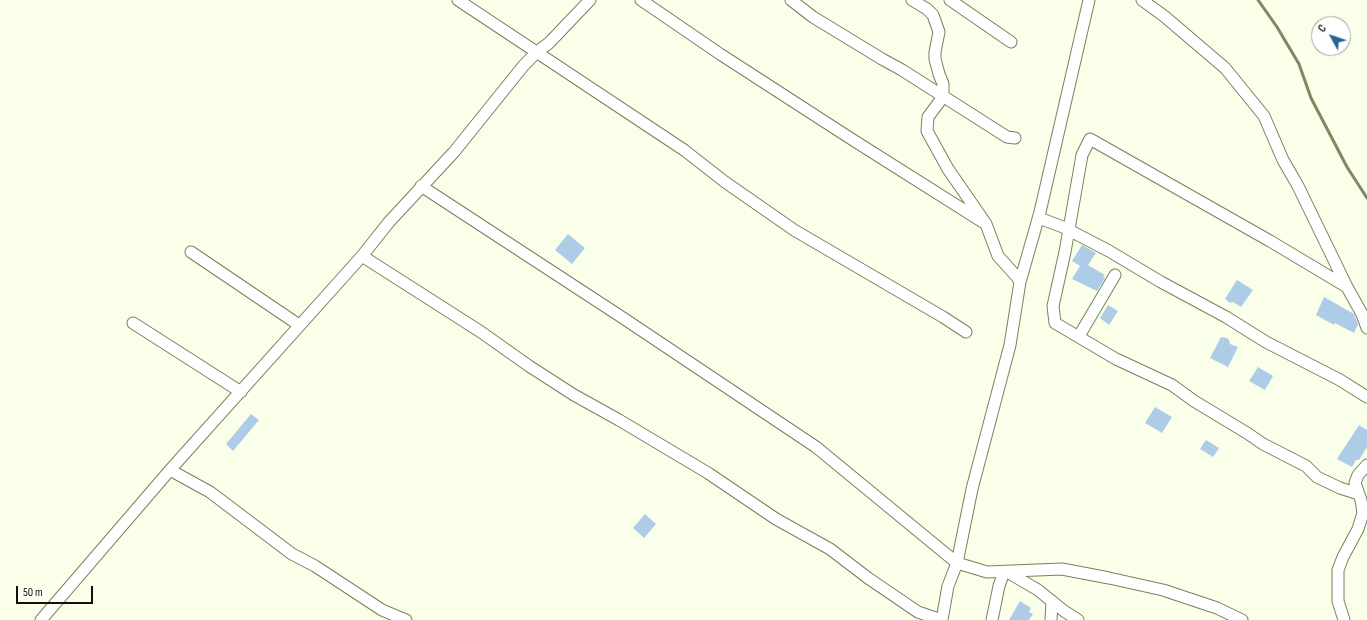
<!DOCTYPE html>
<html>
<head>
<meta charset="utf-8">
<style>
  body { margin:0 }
  #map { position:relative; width:1367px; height:620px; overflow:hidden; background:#f9ffe9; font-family:"Sofia Sans Condensed",sans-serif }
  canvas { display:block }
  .north { position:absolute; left:1311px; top:16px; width:40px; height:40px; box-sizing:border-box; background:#fff; border:1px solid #9fa09b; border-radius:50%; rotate:310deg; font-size:11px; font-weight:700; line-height:16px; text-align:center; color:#101206 }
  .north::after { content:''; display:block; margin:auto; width:14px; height:18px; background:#23659a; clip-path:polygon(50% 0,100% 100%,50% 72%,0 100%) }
  .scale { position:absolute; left:16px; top:586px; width:77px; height:18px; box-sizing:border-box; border:2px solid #101206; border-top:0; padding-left:5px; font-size:12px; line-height:14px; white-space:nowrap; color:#101206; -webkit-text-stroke:3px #fff; paint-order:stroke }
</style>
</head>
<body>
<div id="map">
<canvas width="1367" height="620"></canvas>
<div class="north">С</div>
<div class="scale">50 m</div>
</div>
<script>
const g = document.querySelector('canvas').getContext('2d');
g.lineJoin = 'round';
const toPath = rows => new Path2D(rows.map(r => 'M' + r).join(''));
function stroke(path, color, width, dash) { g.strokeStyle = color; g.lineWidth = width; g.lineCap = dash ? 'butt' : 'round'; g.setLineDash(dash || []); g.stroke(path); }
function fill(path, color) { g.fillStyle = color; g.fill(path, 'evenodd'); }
const stream = toPath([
  [1258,0,1277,27,1299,64,1311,98,1347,167,1367,198]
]);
const building = toPath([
  [568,234,585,248,572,264,555,250],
  [1082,245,1096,253,1088,265,1105,275,1103,277,1105,278,1097,291,1072,279,1080,266,1072,261],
  [1237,280,1253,290,1241,307,1233,302,1230,303,1225,299],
  [1324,297,1354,314,1358,324,1354,333,1335,323,1334,325,1316,315],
  [1108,305,1118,311,1109,325,1100,318],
  [1221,337,1227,338,1229,340,1230,344,1238,347,1228,367,1210,358],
  [1258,367,1273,376,1265,390,1249,381],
  [1155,407,1172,417,1162,433,1145,423],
  [251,414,259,420,233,451,226,444],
  [1359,425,1367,430,1367,447,1359,460,1356,460,1352,467,1337,459],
  [1206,440,1219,448,1213,457,1200,449],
  [645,514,656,524,644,538,633,528],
  [1020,601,1031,608,1029,612,1033,614,1029,620,1009,620]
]);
const minor = toPath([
  [458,0,684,150,725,182,794,230,943,317,966,332],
  [641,0,720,54,853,140,986,224],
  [791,0,813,17,882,59,902,70,1007,137,1015,138],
  [912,0,927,9,933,15,939,32,935,52,935,59,939,74,943,84,943,92,940,101,928,117,927,131,948,169,986,224,998,256,1017,277,1020,282],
  [950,0,1011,42],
  [1142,0,1164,16,1225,68,1264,116,1283,160,1298,186,1347,287,1362,314,1367,328],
  [421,186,620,316,816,447,957,563,987,572,1062,569,1109,578,1163,590,1217,608,1242,620],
  [1039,218,1063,227,1109,251,1161,282,1226,317,1266,342,1340,380,1367,397],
  [191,252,299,325],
  [362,256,481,332,529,366,574,395,619,420,708,473,776,519,830,549,868,578,918,612,941,620],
  [1347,287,1270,241,1090,139,1082,155,1065,252,1053,306,1055,323,1116,359,1172,385,1194,401,1247,433,1263,444,1306,466,1317,477,1340,488,1359,494],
  [133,323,241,392],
  [1079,336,1115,275],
  [170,470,210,492,292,554,315,566,382,610,406,620],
  [1009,573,1038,590,1064,611,1078,620],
  [41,620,170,470,362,256,389,222,454,152,524,65,537,52,549,43,590,0],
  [942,620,948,586,957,563,972,489,1010,345,1020,282,1040,212,1089,0],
  [992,620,999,586,1004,572],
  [1051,620,1052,601],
  [1344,620,1338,601,1338,570,1343,557,1358,529,1363,513,1361,500,1355,483,1358,475,1367,465]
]);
stroke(stream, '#7f8863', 3);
fill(building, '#aecce7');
stroke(minor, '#79815f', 13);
stroke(minor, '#fff', 11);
</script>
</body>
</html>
